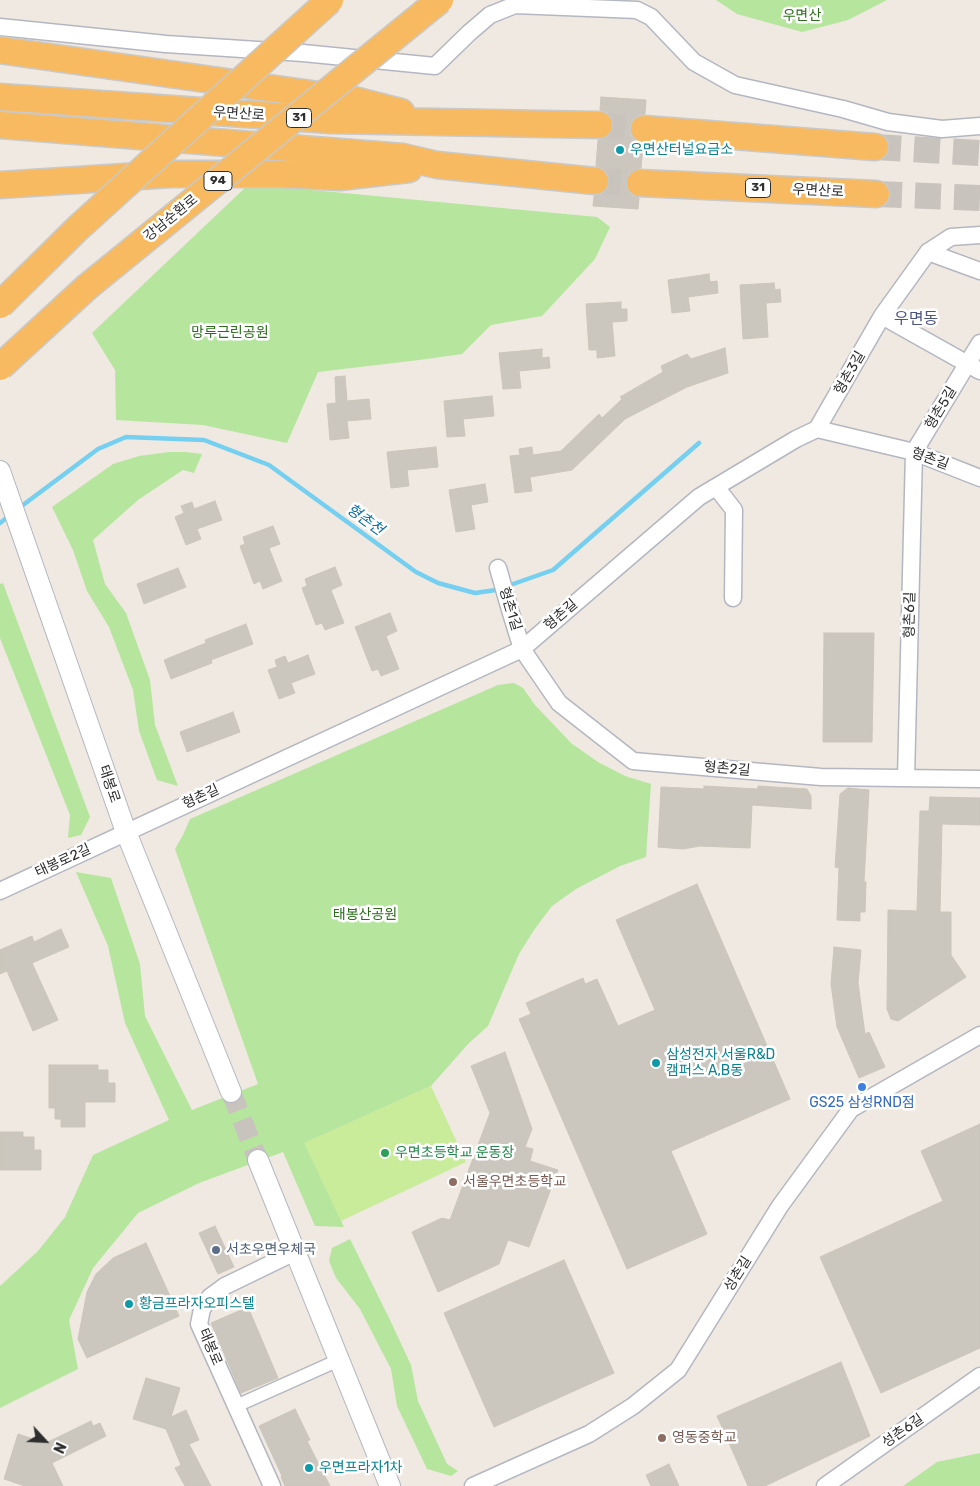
<!DOCTYPE html>
<html>
<head>
<meta charset="utf-8">
<style>
  body { margin:0 }
  #map { position:relative; width:980px; height:1486px; overflow:hidden; background:#efe9e1; font-family:Rubik,sans-serif }
  canvas { display:block }
  .north { position:absolute; left:20px; top:1416px; width:50px; height:50px; -webkit-text-stroke:4px #fff; paint-order:stroke; rotate:115deg; font-size:14px; font-weight:700; line-height:20px; text-align:center; color:#2e2e2e }
  .north::after { content:''; display:block; margin:auto; width:18px; height:22px; background:#2e2e2e; clip-path:polygon(50% 0,100% 100%,50% 72%,0 100%) }
</style>
</head>
<body>
<div id="map">
<canvas width="980" height="1486"></canvas>
<div class="north">N</div>
</div>
<script>
const g = document.querySelector('canvas').getContext('2d');
g.lineJoin = 'round';
function fill(path, color) { g.fillStyle = color; g.fill(path, 'evenodd'); }
const toPath = rows => new Path2D(rows.map(r => 'M' + r).join(''));
function stroke(path, color, width, dash) { g.strokeStyle = color; g.lineWidth = width; g.lineCap = dash ? 'butt' : 'round'; g.setLineDash(dash || []); g.stroke(path); }
function drawText(font, color, halo, rows, align = 'center') {
  g.font = font + ' Rubik,"Noto Sans KR",sans-serif'; g.lineWidth = 5; g.setLineDash([]); g.textBaseline = 'middle'; g.strokeStyle = halo; g.fillStyle = color; for (const [text, x, y, turn = 0] of rows) {
    g.save(); g.translate(x, y); g.rotate((+turn || 0) * Math.PI / 180); g.textAlign = isNaN(turn) ? turn : align; if (halo) g.strokeText(text, 0, 0); g.fillText(text, 0, 0); g.restore();
  }
}
const green = toPath([
  [716,0,887,0,848,20,802,32,737,14],
  [249,184,597,217,610,227,595,259,542,316,491,325,462,354,419,360,318,372,287,443,203,425,116,420,115,370,92,333],
  [169,452,186,452,202,454,194,473,183,470,138,500,93,540,105,584,126,613,150,680,155,725,178,786,157,780,139,731,133,690,109,627,87,591,73,550,52,507,113,464,139,456],
  [3,583,90,817,81,835,68,838,70,815,0,638,0,584],
  [514,683,523,688,535,705,571,743,598,762,625,776,651,784,646,857,620,866,576,889,552,906,534,930,519,954,488,1026,468,1044,431,1086,305,1143,344,1227,315,1226,283,1152,199,1183,138,1213,93,1268,69,1320,78,1369,0,1408,0,1286,38,1251,65,1217,93,1155,169,1120,125,1023,108,946,76,872,111,878,140,964,145,1016,192,1110,258,1084,175,849,183,835,190,819,498,685],
  [350,1239,390,1320,411,1365,418,1401,447,1464,458,1471,451,1476,427,1469,397,1406,391,1369,360,1309,336,1278,329,1261,332,1248],
  [980,1453,980,1486,903,1486,937,1462]
]);
const pitch = toPath([
  [431,1086,466,1162,341,1221,304,1143]
]);
const stream = toPath([
  [19,508,98,449,126,437,204,440,269,465,416,572,438,583,475,593,496,590,553,570,699,443],
  [0,523,9,516]
]);
const building = toPath([
  [601,97,646,100,645,114,638,115,632,120,629,128,630,135,635,141,643,144,641,168,633,170,628,175,625,182,627,190,632,196,639,198,638,209,593,206,594,196,602,194,607,190,610,182,609,175,604,169,596,166,598,140,607,138,612,132,614,126,612,117,607,112,600,110,601,97],
  [709,274,710,282,717,281,718,293,688,297,690,311,672,313,668,280,709,274],
  [774,283,775,290,780,289,781,302,766,303,768,337,743,339,740,285,774,283],
  [621,302,621,309,627,309,627,321,612,322,615,356,597,358,597,350,589,350,586,304,621,302],
  [725,348,728,373,687,387,625,419,572,470,530,477,532,491,515,493,510,456,520,455,519,449,532,447,533,455,561,451,599,414,602,418,622,399,620,397,663,372,661,366,687,354,691,359,725,348],
  [542,349,542,358,549,357,550,368,519,371,521,388,503,389,499,353,542,349],
  [345,376,347,401,369,399,371,419,347,421,349,438,330,440,327,404,336,403,335,377,345,376],
  [492,396,494,416,463,419,465,436,447,437,444,401,492,396],
  [436,447,438,467,407,470,409,486,391,488,387,452,436,447],
  [485,484,488,502,471,505,475,529,456,532,449,490,485,484],
  [215,501,222,520,197,529,201,539,186,545,175,517,184,513,181,506,192,502,194,509,215,501],
  [273,526,280,544,269,548,282,581,263,589,260,581,254,584,240,546,245,544,243,537,273,526],
  [335,567,342,585,331,590,344,623,325,630,322,623,316,625,302,588,307,586,305,579,335,567],
  [178,568,186,587,144,604,137,584,178,568],
  [390,613,397,631,386,636,399,669,381,676,378,669,372,671,355,627,390,613],
  [246,624,253,644,211,660,212,663,171,679,164,660,206,643,205,640,246,624],
  [824,633,874,633,872,742,823,742,824,633],
  [308,655,315,674,291,683,295,693,279,699,268,670,277,667,275,660,285,656,288,663,308,655],
  [233,712,240,732,187,752,180,732,233,712],
  [704,786,758,789,758,786,807,789,811,796,811,809,752,805,750,848,700,846,683,849,658,847,661,787,704,789,704,786],
  [848,788,869,790,864,882,866,882,865,912,860,912,860,921,837,920,839,868,835,867,840,794,848,788],
  [930,797,980,798,980,825,942,824,940,912,951,912,951,955,966,977,898,1021,891,1019,887,1009,888,910,917,911,920,811,929,811,930,797],
  [697,884,790,1099,671,1151,707,1234,627,1269,519,1019,531,1014,526,1003,583,978,585,984,597,979,618,1026,655,1010,616,920,697,884],
  [61,929,69,947,32,963,58,1020,33,1031,7,971,0,974,0,950,32,936,34,942,61,929],
  [834,947,861,950,858,983,865,1034,869,1032,885,1067,859,1078,837,1027,831,984,834,947],
  [505,1052,532,1129,525,1147,533,1149,530,1161,558,1170,529,1247,508,1240,499,1264,438,1292,412,1232,442,1218,450,1220,490,1113,471,1066,505,1052],
  [49,1065,98,1065,98,1070,108,1070,108,1083,115,1083,115,1102,85,1102,85,1127,61,1127,61,1119,55,1119,55,1108,49,1108,49,1065],
  [980,1124,980,1348,881,1393,820,1257,943,1201,921,1151,980,1124],
  [0,1132,23,1132,23,1137,34,1137,34,1150,41,1150,41,1170,0,1170,0,1132],
  [215,1226,234,1267,218,1274,199,1233,215,1226],
  [146,1243,179,1316,87,1358,78,1339,87,1292,96,1274,113,1258,146,1243],
  [564,1260,614,1373,494,1427,444,1313,564,1260],
  [248,1307,278,1378,241,1393,211,1323,248,1307],
  [841,1362,870,1436,765,1486,748,1486,717,1416,841,1362],
  [146,1378,180,1388,171,1417,186,1410,199,1440,189,1444,211,1486,185,1486,175,1468,181,1465,166,1429,133,1419,146,1378],
  [295,1409,310,1440,307,1441,330,1486,285,1486,281,1477,282,1476,259,1426,295,1409],
  [91,1421,93,1426,100,1423,106,1436,52,1463,63,1486,25,1486,4,1479,18,1434,46,1443,91,1421],
  [669,1464,679,1486,651,1486,646,1475,669,1464]
]);
const tertiaryTunnel = toPath([
  [231,1092,258,1160]
]);
const trunkTunnel = toPath([
  [599,125,644,129],
  [875,147,980,153],
  [595,181,640,183],
  [876,194,980,198]
]);
const pedestrian = toPath([
  [236,1406,339,1360]
]);
const minor = toPath([
  [0,27,166,44,303,53,435,66,469,33,490,15,515,5,637,10,651,17,694,62,735,85,843,109,888,122,942,129,980,126],
  [928,252,951,237,980,235],
  [882,316,980,371],
  [817,429,882,316,928,252,980,271],
  [716,487,734,510,733,598],
  [498,568,510,610,522,649,559,703,633,761,821,777,980,779],
  [906,778,914,452,980,343],
  [0,891,522,649,699,497,796,439,817,429,914,452,980,478],
  [272,1486,199,1324,202,1309,210,1297,225,1286,295,1252],
  [473,1486,589,1434,633,1406,678,1370,780,1206,851,1109,980,1035],
  [825,1486,980,1376]
]);
const tertiary = toPath([
  [0,471,126,832,231,1092],
  [258,1160,390,1486]
]);
const trunk = toPath([
  [0,50,354,100,401,112],
  [0,97,330,120,599,125],
  [0,125,403,157,437,165,595,181],
  [644,129,875,147],
  [640,183,876,194],
  [0,185,171,174,282,174,339,177,409,169]
]);
const trunkBridge = toPath([
  [0,305,78,228,330,0],
  [0,367,87,287,440,0]
]);
const markers = [
  [620,150,5,"#0f9aa8"],
  [656,1063,5,"#0f9aa8"],
  [862,1087,5,"#3f7fe0"],
  [385,1153,5,"#2e9e5b"],
  [453,1182,5,"#8d6e63"],
  [216,1250,5,"#5c6f8a"],
  [129,1304,5,"#0f9aa8"],
  [662,1438,5,"#8d6e63"],
  [309,1468,5,"#0f9aa8"]
];
const shields = [
  [299,118,25],
  [218,181,28],
  [758,188,25]
];
const shieldNames = [
  ["31",299,118],
  ["94",218,181],
  ["31",758,188]
];
const parkNames = [
  ["우면산",802,16],
  ["망루근린공원",230,333],
  ["태봉산공원",365,915]
];
const streetNames = [
  ["우면산로",239,114,4],
  ["우면산로",818,191,3],
  ["강남순환로",171,218,-39],
  ["형촌3길",850,373,-60],
  ["형촌5길",941,408,-59],
  ["형촌길",930,459,20],
  ["형촌1길",510,609,73],
  ["형촌길",561,615,-41],
  ["형촌6길",910,615,-89],
  ["형촌2길",727,769,5],
  ["태봉로",109,784,71],
  ["형촌길",201,797,-25],
  ["태봉로2길",63,861,-25],
  ["성촌길",738,1274,-58],
  ["태봉로",210,1347,67],
  ["성촌6길",903,1431,-35]
];
const cultureNames = [
  ["우면산터널요금소",630,150],
  ["삼성전자 서울R&D",666,1055],
  ["캠퍼스 A,B동",666,1071],
  ["황금프라자오피스텔",139,1304],
  ["우면프라자1차",319,1468]
];
const shopNames = [
  ["GS25 삼성RND점",862,1103]
];
const leisureNames = [
  ["우면초등학교 운동장",395,1153]
];
const educationNames = [
  ["서울우면초등학교",463,1182],
  ["영동중학교",672,1438]
];
const serviceNames = [
  ["서초우면우체국",226,1250]
];
const waterNames = [
  ["형촌천",365,520,36]
];
const quarterNames = [
  ["우면동",916,319]
];
fill(green, '#b6e59e');
fill(pitch, '#c9ec9a');
stroke(stream, '#75cff0', 4.5);
fill(building, '#cbc7bf');
stroke(building, '#cbc5ba', 1);
stroke(tertiaryTunnel, '#c8c4bd', 20, [20, 10]);
stroke(trunkTunnel, '#c8c4bd', 26, [26, 13]);
stroke(pedestrian, '#b4b7c1', 15);
stroke(minor, '#b4b7c1', 19);
stroke(tertiary, '#b4b7c1', 22);
stroke(trunk, '#c9c9c9', 29);
stroke(pedestrian, '#fff', 12);
stroke(minor, '#fff', 16);
stroke(tertiary, '#fff', 20);
stroke(trunk, '#f8ba60', 26);
stroke(trunkBridge, '#c9c9c9', 29, []);
stroke(trunkBridge, '#f8ba60', 26);
for (const [x, y, r, color] of markers) { const dot = new Path2D(); dot.arc(x, y, r, 0, 2 * Math.PI); g.fillStyle = color; g.fill(dot); stroke(dot, '#fff', 2); }
for (const [x, y, w] of shields) { const box = new Path2D(); box.roundRect(x - w / 2, y - 9.5, w, 19, 4); g.fillStyle = '#fff'; g.fill(box); stroke(box, '#2e2e2e', 1); }
drawText('bold 12px', '#2e2e2e', null, shieldNames);
drawText('14px', '#2c6e1b', '#fff', parkNames);
drawText('14px', '#2e2e2e', '#fff', streetNames);
drawText('14px', '#0d838f', '#fff', cultureNames, 'left');
drawText('14px', '#366cbe', '#fff', shopNames);
drawText('14px', '#27864d', '#fff', leisureNames, 'left');
drawText('14px', '#785e54', '#fff', educationNames, 'left');
drawText('14px', '#4e5e75', '#fff', serviceNames, 'left');
drawText('italic 15px', '#0d6fa3', '#fff', waterNames);
drawText('16px', '#4d5680', '#fff', quarterNames);
</script>
</body>
</html>
